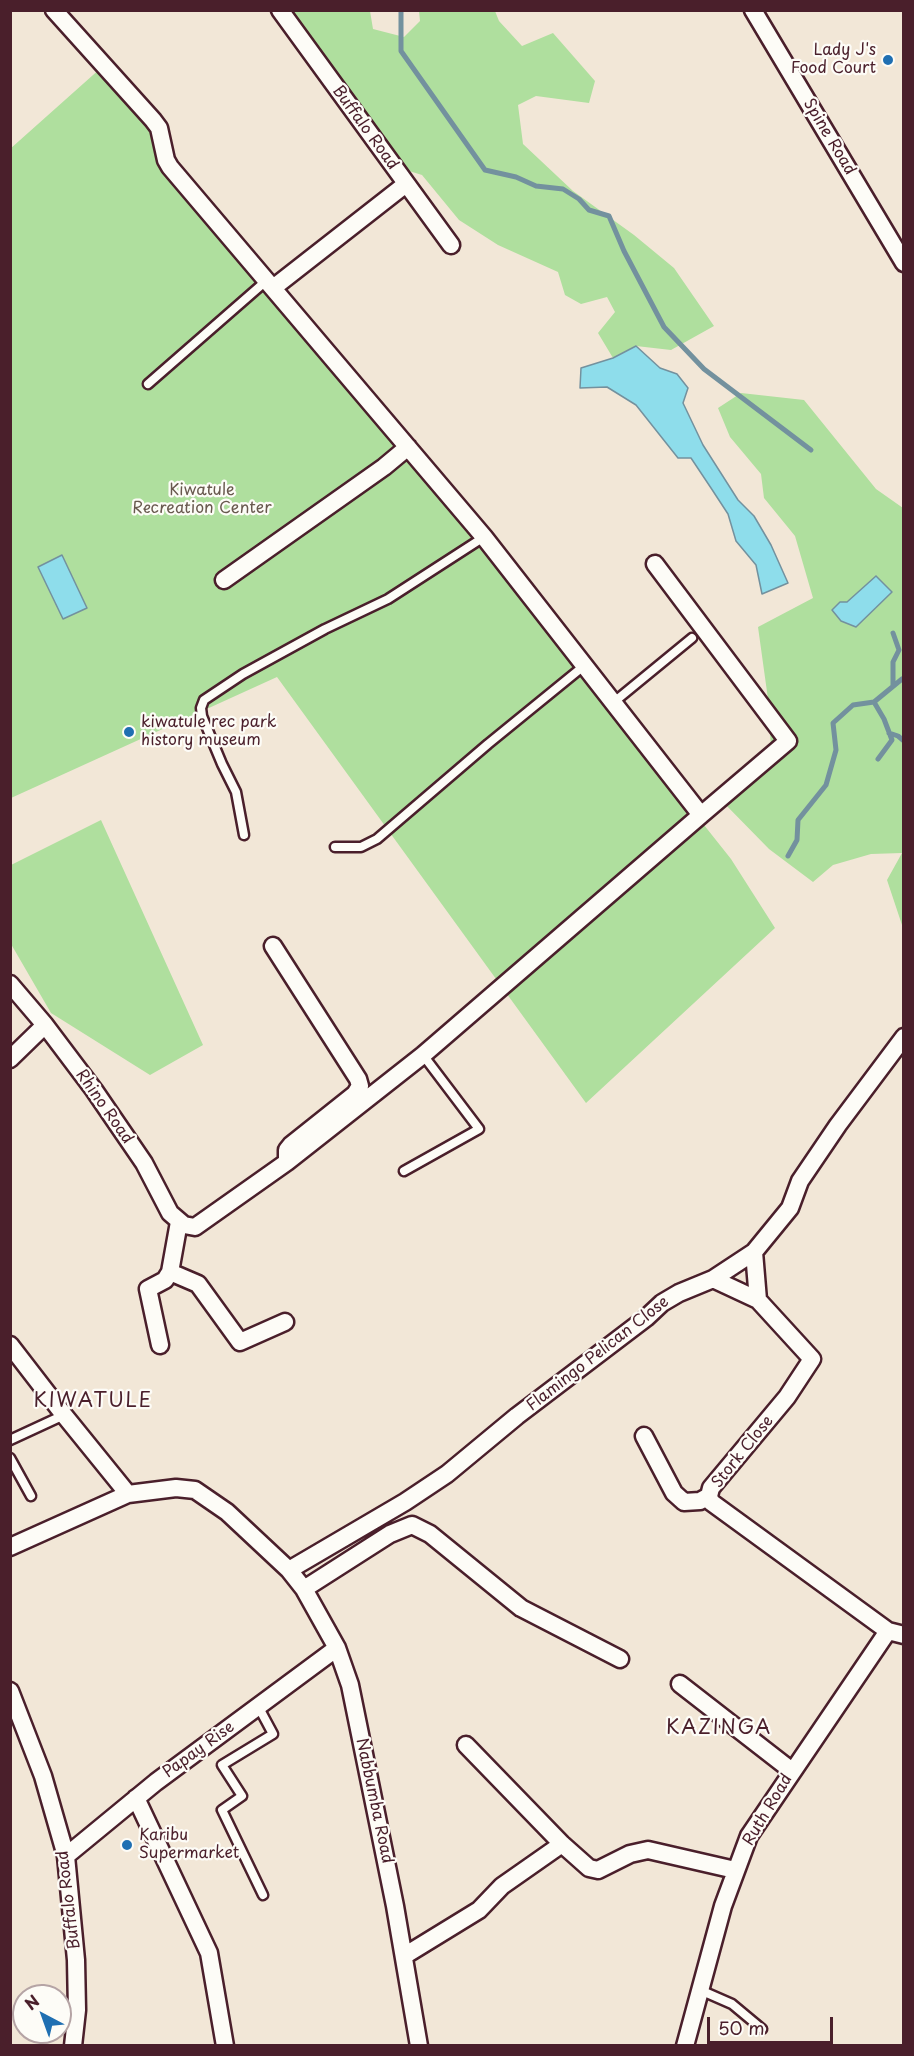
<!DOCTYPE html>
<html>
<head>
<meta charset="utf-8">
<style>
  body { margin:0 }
  #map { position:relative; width:914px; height:2056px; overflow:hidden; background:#f2e7d7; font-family:"Playpen Sans",sans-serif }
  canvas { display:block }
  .frame { position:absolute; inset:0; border:12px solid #4a1f2b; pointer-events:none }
  .north { position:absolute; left:12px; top:1984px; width:60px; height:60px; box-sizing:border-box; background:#fdfcf7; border:2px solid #b5a4a5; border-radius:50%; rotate:319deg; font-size:16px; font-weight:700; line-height:24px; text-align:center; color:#4a1f2b }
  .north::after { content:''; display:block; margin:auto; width:21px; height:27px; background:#1f6fb2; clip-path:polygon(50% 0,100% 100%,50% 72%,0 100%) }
  .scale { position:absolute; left:707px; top:2017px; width:126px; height:27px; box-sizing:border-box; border:3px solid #4a1f2b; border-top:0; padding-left:8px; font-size:18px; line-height:21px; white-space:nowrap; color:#4a1f2b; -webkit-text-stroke:4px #fdfcf7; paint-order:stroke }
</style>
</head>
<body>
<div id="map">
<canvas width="914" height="2056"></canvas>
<div class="frame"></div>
<div class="north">N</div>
<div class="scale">50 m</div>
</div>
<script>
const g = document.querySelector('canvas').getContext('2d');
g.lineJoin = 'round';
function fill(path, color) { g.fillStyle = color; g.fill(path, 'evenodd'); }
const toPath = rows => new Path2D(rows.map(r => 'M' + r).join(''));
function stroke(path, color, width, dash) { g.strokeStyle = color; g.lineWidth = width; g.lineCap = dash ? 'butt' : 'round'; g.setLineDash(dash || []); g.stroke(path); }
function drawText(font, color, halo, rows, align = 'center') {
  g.font = font + ' "Playpen Sans",sans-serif'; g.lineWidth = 4.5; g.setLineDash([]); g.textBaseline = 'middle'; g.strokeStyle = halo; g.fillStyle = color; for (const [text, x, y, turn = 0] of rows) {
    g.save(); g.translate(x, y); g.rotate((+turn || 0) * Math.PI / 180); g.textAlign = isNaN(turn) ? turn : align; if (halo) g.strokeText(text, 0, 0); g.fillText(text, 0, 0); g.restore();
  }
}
const green = toPath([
  [286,11,370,11,373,29,404,37,420,21,419,11,495,11,499,21,522,46,553,33,595,81,589,103,536,96,518,105,523,144,573,191,634,235,674,268,714,326,671,350,636,346,613,358,598,333,615,312,607,297,581,304,565,295,558,272,498,245,459,220,422,175,406,170],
  [102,67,731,859,775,928,586,1103,277,677,11,798,10,149],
  [741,393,804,400,876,489,903,508,903,928,887,880,902,853,871,854,833,865,813,882,769,849,721,800,771,748,768,699,758,627,813,598,795,536,764,498,761,474,730,437,718,408],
  [101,820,203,1045,150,1075,51,1013,11,944,11,865]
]);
const water = toPath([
  [636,346,660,368,677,374,688,388,683,403,703,445,738,500,754,516,771,545,788,583,762,594,756,565,736,541,728,514,711,488,691,458,678,458,636,405,607,387,580,388,581,368,613,358,636,346],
  [62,555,87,608,63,619,38,567,62,555],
  [876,576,892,592,856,627,841,621,832,610,840,602,847,602,876,576]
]);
const stream = toPath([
  [401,10,401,51,485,170,516,177,536,186,563,189,579,199,589,210,609,216,624,251,664,327,704,369,811,450],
  [893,633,899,650,893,662,893,686],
  [889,733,898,736,904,741],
  [878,759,892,740,884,719,874,702,902,679],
  [788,856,797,840,798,820,826,785,836,750,833,723,853,705,874,702]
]);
const lane = toPath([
  [148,384,266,281],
  [614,702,692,638],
  [244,835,236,792,222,764,202,716,201,708,204,700,243,674,325,629,388,599,484,537],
  [335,847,361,847,377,839,488,744,585,665],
  [404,1171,479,1129,423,1055],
  [10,1440,64,1415],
  [10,1458,31,1496],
  [258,1706,273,1734,222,1765,242,1796,222,1810,263,1895],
  [700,1990,732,2004,762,2029]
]);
const street = toPath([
  [280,10,451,245],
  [753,10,904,263],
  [273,288,406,184],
  [655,564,788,741,701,815],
  [224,580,384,467,408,447],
  [273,946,358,1079,360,1086,355,1094,291,1145,287,1150,287,1162],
  [10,984,45,1025,94,1090,144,1163,170,1213,184,1225,195,1227,287,1162,423,1055,701,815,484,537,170,167,166,160,159,128,153,120,54,10],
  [10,1059,45,1025],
  [754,1252,758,1300],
  [170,1272,198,1284,240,1342,285,1322],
  [713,1279,758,1300,812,1359,787,1397,711,1488,709,1496,711,1502,888,1631,904,1635],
  [10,1345,64,1415,128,1494],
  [160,1345,148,1289,165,1280,170,1272,179,1222],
  [644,1436,674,1493,684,1502,700,1501,709,1496],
  [10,1547,128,1494,176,1488,195,1490,227,1512,289,1570,304,1589,337,1648,350,1685,395,1906,419,2046],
  [289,1570,405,1502,447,1474,517,1416,646,1318,662,1303,679,1293,713,1279,754,1252,790,1208,800,1181,838,1125,904,1037],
  [304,1589,390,1534,412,1525,430,1534,521,1608,620,1659],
  [680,1684,792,1771],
  [10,1691,43,1776,66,1856,76,1960,77,2010,73,2046],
  [466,1745,562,1844,589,1868,598,1870,630,1854,648,1850,735,1870],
  [136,1798,209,1953,225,2046],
  [66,1856,156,1782,337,1648],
  [404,1956,479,1910,502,1886,562,1844],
  [685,2046,723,1906,749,1836,888,1631]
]);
const markers = [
  [888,60,6,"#1f6fb2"],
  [129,732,6,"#1f6fb2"],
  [127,1845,6,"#1f6fb2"]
];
const poiNames = [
  ["Lady J's",876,51,"right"],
  ["Food Court",876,69,"right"],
  ["kiwatule rec park",141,723],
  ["history museum",141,741],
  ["Karibu",139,1836],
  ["Supermarket",139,1854]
];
const streetNames = [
  ["Buffalo Road",365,128,54],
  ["Spine Road",829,137,59],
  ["Rhino Road",104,1107,55],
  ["Flamingo Pelican Close",598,1354,-38],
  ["Stork Close",743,1452,-51],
  ["Papay Rise",199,1750,-36],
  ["Nabbumba Road",374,1801,78],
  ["Ruth Road",768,1810,-59],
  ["Buffalo Road",69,1900,-97]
];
const parkNames = [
  ["Kiwatule",202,491],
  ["Recreation Center",202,509]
];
const quarterNames = [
  ["KIWATULE",93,1401],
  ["KAZINGA",719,1728]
];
fill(green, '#afdf9e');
fill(water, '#8eddeb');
stroke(water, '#73919e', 1.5);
stroke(stream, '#73919e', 5);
stroke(lane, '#4a1f2b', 13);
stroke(street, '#4a1f2b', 21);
stroke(lane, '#fdfcf7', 8);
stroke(street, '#fdfcf7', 16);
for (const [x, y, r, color] of markers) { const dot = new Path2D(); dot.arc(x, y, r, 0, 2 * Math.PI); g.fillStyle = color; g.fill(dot); stroke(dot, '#fdfcf7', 2); }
drawText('16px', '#4a1f2b', '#fdfcf7', poiNames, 'left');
drawText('16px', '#4a1f2b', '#fdfcf7', streetNames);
drawText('16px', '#68594e', '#fdfcf7', parkNames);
g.letterSpacing = '1.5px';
drawText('20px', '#4a1f2b', '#fdfcf7', quarterNames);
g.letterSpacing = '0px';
</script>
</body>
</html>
